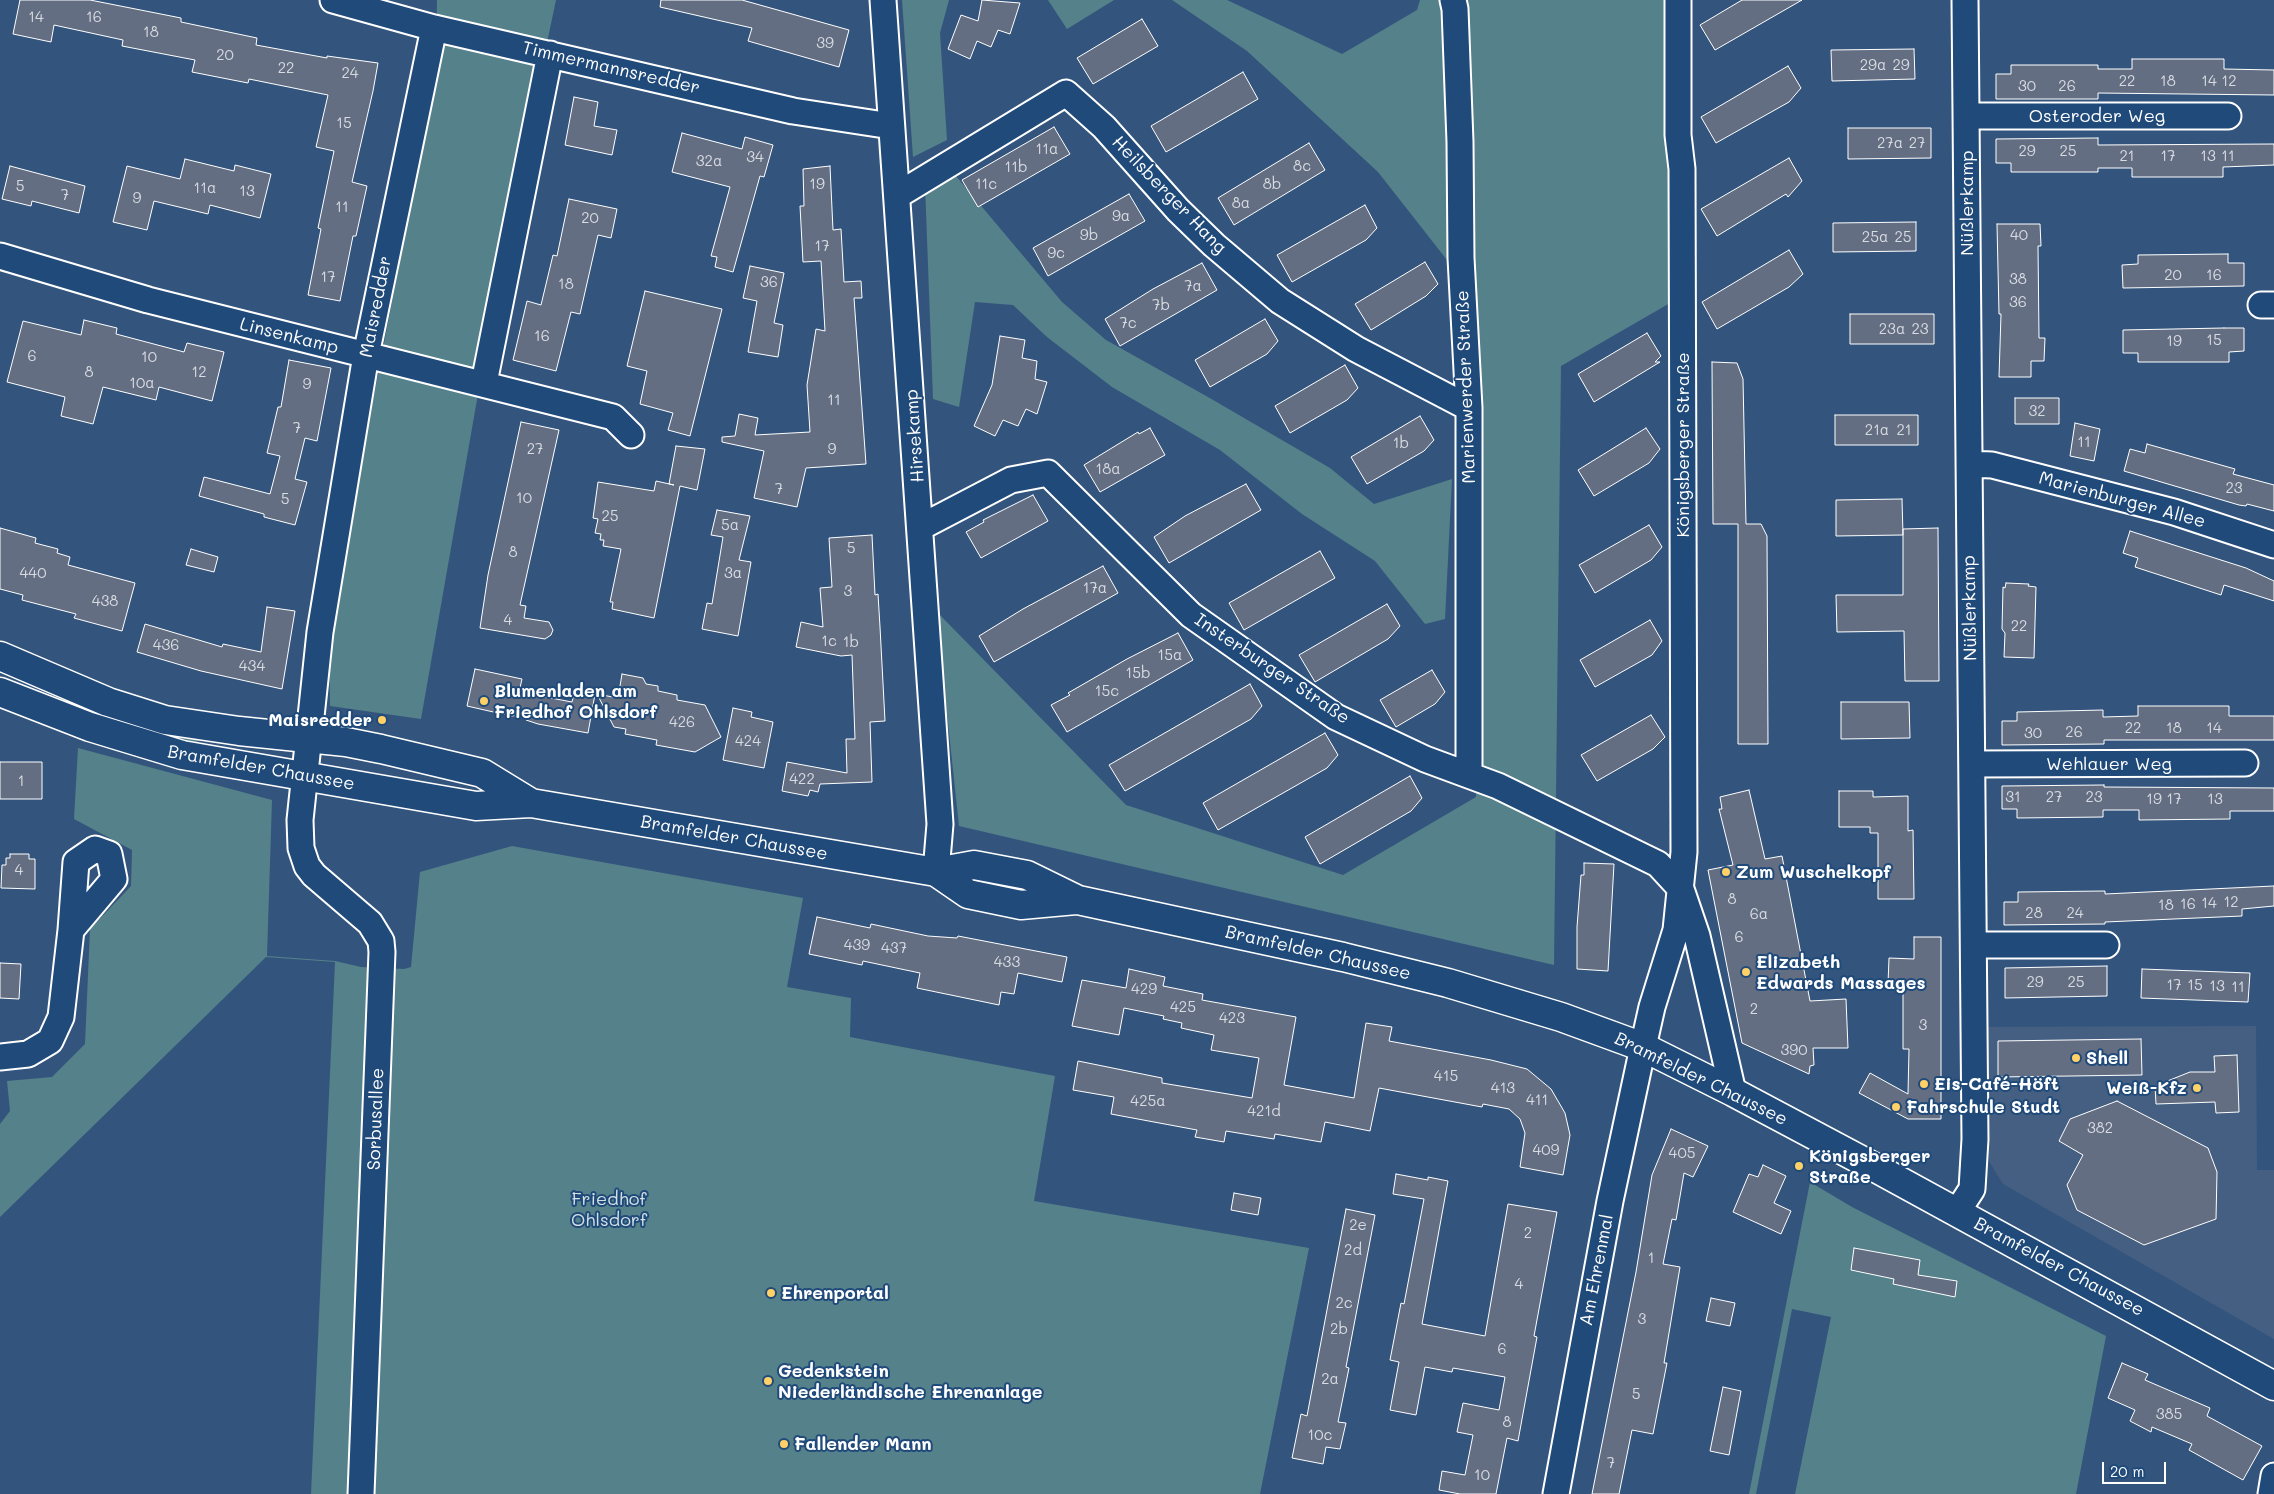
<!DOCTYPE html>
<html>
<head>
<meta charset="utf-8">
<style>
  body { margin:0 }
  #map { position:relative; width:2274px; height:1494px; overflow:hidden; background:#33557d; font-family:Mali,sans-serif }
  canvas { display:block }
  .scale { position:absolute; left:2102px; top:1462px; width:64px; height:22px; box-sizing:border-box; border:2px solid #fff; border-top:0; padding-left:6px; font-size:15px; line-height:18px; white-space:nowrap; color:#fff; -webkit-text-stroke:4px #1f4a7a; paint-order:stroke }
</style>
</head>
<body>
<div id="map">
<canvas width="2274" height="1494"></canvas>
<div class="scale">20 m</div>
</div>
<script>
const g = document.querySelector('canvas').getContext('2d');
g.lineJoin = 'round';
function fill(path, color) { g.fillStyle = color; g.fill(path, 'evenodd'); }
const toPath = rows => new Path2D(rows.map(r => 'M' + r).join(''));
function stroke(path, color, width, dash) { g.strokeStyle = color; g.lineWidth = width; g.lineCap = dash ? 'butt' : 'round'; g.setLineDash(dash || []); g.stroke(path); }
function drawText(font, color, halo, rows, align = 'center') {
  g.font = font + ' Mali,sans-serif'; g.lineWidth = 4; g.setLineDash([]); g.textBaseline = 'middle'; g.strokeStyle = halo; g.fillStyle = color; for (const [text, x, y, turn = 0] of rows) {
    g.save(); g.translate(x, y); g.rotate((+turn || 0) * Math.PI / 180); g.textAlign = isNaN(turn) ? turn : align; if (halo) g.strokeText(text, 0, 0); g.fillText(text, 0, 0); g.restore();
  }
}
const built = toPath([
  [2256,1026,2257,1170,2274,1170,2274,1339,2003,1184,1989,1161,1988,1027]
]);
const green = toPath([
  [437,0,556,0,477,375,478,394,421,719,330,706,329,629,436,73],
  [902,0,949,0,940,33,947,140,913,157],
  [1048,0,1114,0,1067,29],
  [1172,0,1227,0,1342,54,1417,10,1420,0,1669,0,1670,303,1561,366,1554,965,959,826,936,611,1126,805,1343,875,1476,797,1479,329,1447,260,1378,172,1247,51],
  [951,170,1062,302,1106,340,1208,397,1330,468,1374,504,1452,479,1445,619,1425,624,1375,561,1302,514,1220,450,1112,387,1047,337,1013,305,975,302,959,407,933,399,925,185],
  [84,705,203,738,197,742,165,736,84,711],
  [78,748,272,800,267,956,335,961,361,967,404,969,411,967,420,872,512,846,803,898,787,987,851,998,850,1037,1055,1076,1034,1201,1309,1248,1260,1494,311,1494,335,962,266,957,0,1217,0,1124,10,1111,7,1081,52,1077,85,1044,90,929,131,886,132,850,74,819],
  [1810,1182,1852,1207,2106,1336,2076,1494,1795,1494,1831,1317,1792,1309,1756,1494,1749,1494]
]);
const building = toPath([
  [20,0,90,0,181,18,181,22,257,38,256,45,327,58,327,56,378,63,373,91,352,182,367,186,356,236,353,236,340,301,308,295,321,229,318,228,334,151,316,147,328,95,249,79,248,83,192,72,195,60,122,46,123,40,54,25,51,42,13,34,20,0],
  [661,0,742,0,849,30,839,67,748,41,752,28,660,7,661,0],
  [982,0,1020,3,1010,34,998,30,991,47,977,41,970,59,948,49,961,15,978,21,982,0],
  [1742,0,1802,0,1715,50,1700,25,1742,0],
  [1142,19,1158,46,1093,84,1077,58,1142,19],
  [1914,49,1915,79,1832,81,1831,50,1914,49],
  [2132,59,2224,59,2224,69,2274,70,2274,95,2098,93,2098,99,1996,99,1996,74,2011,74,2011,65,2098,65,2098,69,2132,69,2132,59],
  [1788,66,1801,88,1789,102,1716,143,1701,117,1788,66],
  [1243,72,1258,99,1166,152,1151,126,1243,72],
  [574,97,598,102,594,126,617,130,612,155,565,145,574,97],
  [1054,127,1070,154,978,207,962,180,1054,127],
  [1848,128,1931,128,1931,158,1848,159,1848,128],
  [682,133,742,149,745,137,773,145,764,177,760,176,733,272,715,267,717,257,711,256,730,187,672,172,682,133],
  [2098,138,2098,145,2274,144,2274,165,2223,167,2223,177,2132,177,2132,168,2098,168,2098,172,2011,172,2011,163,1996,163,1996,139,2098,138],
  [1309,143,1325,170,1234,225,1218,198,1309,143],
  [1789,158,1802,181,1788,197,1786,194,1717,236,1701,209,1789,158],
  [185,159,234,171,235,165,271,174,260,218,210,205,208,214,154,201,147,230,113,222,127,166,180,179,185,159],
  [10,166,85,186,79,213,32,201,31,206,2,199,10,166],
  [830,166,833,230,841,229,844,282,861,281,862,298,854,298,866,464,806,468,797,507,754,498,764,451,722,442,722,437,735,436,739,414,758,418,755,435,810,432,807,385,816,329,825,331,821,261,803,262,800,206,804,206,803,169,830,166],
  [1129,194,1145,221,1048,276,1033,248,1129,194],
  [569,199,617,209,611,238,598,235,580,314,571,312,556,371,513,360,527,301,541,305,553,255,557,256,569,199],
  [1365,205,1377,228,1366,240,1292,282,1277,255,1365,205],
  [1916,222,1916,251,1833,252,1833,223,1916,222],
  [1997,224,2040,224,2041,246,2038,246,2039,338,2045,338,2044,361,2031,361,2031,377,1999,377,2001,314,1999,314,1997,224],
  [1789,250,1803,274,1789,287,1717,329,1702,302,1789,250],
  [2228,254,2228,263,2244,263,2244,286,2123,288,2122,265,2138,264,2138,255,2228,254],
  [1425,262,1438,284,1426,296,1371,330,1355,304,1425,262],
  [1202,263,1217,290,1120,346,1105,319,1153,289,1202,263],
  [750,266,784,273,774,323,783,325,778,357,748,352,757,301,743,298,750,266],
  [645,291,722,309,690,436,668,430,673,413,640,404,647,371,627,366,645,291],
  [1850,314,1934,314,1934,344,1850,344,1850,314],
  [1265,319,1278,341,1267,354,1210,387,1195,360,1265,319],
  [84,320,117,328,116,334,184,352,187,343,224,352,212,401,159,387,156,400,103,387,93,424,61,416,65,397,7,382,23,321,81,335,84,320],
  [2224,328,2244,328,2244,351,2229,352,2229,362,2138,362,2138,353,2123,353,2123,330,2224,328],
  [1647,333,1661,356,1655,362,1660,362,1594,402,1578,374,1647,333],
  [1000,336,1025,340,1022,358,1037,361,1035,379,1047,382,1037,414,1026,409,1018,426,1003,420,995,436,974,426,992,385,1000,336],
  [289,360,331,368,317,441,305,438,295,479,307,482,295,525,264,517,264,514,199,496,204,477,270,494,280,456,267,453,278,407,281,407,289,360],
  [1712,362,1737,363,1743,379,1746,524,1761,524,1767,536,1768,744,1738,744,1738,524,1713,524,1712,362],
  [1345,365,1358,388,1347,400,1290,433,1275,406,1345,365],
  [2015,398,2059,398,2059,424,2015,424,2015,398],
  [1835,415,1918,415,1918,445,1835,445,1835,415],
  [1420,416,1434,440,1424,451,1367,484,1351,457,1420,416],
  [521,422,559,430,520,605,526,606,524,618,549,622,553,630,551,635,545,639,480,628,488,575,521,422],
  [2075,423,2100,429,2094,461,2070,456,2075,423],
  [1150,428,1165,455,1100,492,1084,465,1138,432,1139,434,1150,428],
  [1646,428,1660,449,1649,463,1594,496,1578,470,1646,428],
  [2147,444,2235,469,2233,474,2274,485,2274,511,2247,504,2246,506,2239,505,2124,471,2130,449,2145,453,2147,444],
  [676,446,705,449,697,490,680,486,654,618,612,609,613,602,610,602,621,549,603,546,604,540,600,540,601,534,595,533,598,519,593,518,598,482,654,491,656,481,674,485,669,484,676,446],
  [1246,484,1261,510,1169,563,1154,537,1185,516,1246,484],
  [1033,495,1048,521,981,558,966,532,984,522,983,520,1033,495],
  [1902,499,1903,535,1836,536,1836,500,1902,499],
  [717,510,750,516,739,560,751,562,738,636,702,629,707,603,712,604,723,537,711,535,717,510],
  [1649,525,1662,547,1651,560,1595,593,1579,565,1649,525],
  [0,528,36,538,35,543,58,549,57,553,70,557,68,565,135,583,122,631,74,618,76,614,22,600,23,595,0,589,0,528],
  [1938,528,1939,681,1905,681,1904,631,1837,632,1836,595,1903,595,1903,529,1938,528],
  [2130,531,2246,568,2274,581,2274,601,2224,585,2221,595,2135,567,2138,558,2123,553,2130,531],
  [872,535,875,595,878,594,880,627,885,721,870,722,872,782,820,784,818,792,810,790,808,796,782,791,787,762,847,773,846,739,855,739,852,655,841,656,796,647,801,622,823,627,820,588,832,587,829,538,872,535],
  [191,549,218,557,214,572,186,565,191,549],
  [1320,551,1335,578,1244,630,1229,603,1320,551],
  [1103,566,1118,593,994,662,979,636,1023,609,1103,566],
  [2006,583,2029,584,2028,586,2036,587,2034,658,2004,657,2005,633,2002,629,2003,587,2005,588,2006,583],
  [1387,604,1400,626,1388,639,1315,682,1299,655,1387,604],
  [267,607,295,611,282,689,201,671,137,652,145,624,222,647,223,644,261,652,267,607],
  [1650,620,1662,641,1652,655,1595,687,1580,660,1650,620],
  [1178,633,1193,660,1067,732,1051,705,1070,695,1068,693,1127,659,1178,633],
  [475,669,522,679,519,692,572,702,575,690,595,694,588,733,538,724,526,720,527,715,511,716,467,706,475,669],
  [1432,670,1445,692,1435,704,1396,727,1380,700,1432,670],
  [622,674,643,678,646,684,658,686,658,691,677,695,677,700,705,705,721,737,695,752,656,745,657,740,625,734,626,729,614,727,597,694,618,698,622,674],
  [1250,684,1262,706,1251,719,1125,791,1109,765,1250,684],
  [1841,702,1909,702,1910,738,1841,739,1841,702],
  [2138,706,2229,706,2229,716,2274,716,2274,740,2104,740,2104,744,2002,745,2002,721,2017,721,2017,712,2103,710,2103,717,2138,716,2138,706],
  [733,708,752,712,751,717,773,722,764,768,723,760,733,708],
  [1651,715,1665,737,1653,749,1597,781,1581,755,1651,715],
  [1325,733,1338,755,1327,768,1218,830,1203,803,1325,733],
  [0,762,42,762,42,799,0,799,0,762],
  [1410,776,1422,798,1411,811,1320,864,1305,837,1410,776],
  [2104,785,2104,787,2274,788,2274,811,2230,811,2230,819,2139,820,2139,810,2103,810,2103,817,2017,818,2017,809,2002,809,2002,786,2104,785],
  [1749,790,1765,859,1782,856,1810,1001,1846,999,1848,1048,1813,1048,1814,1065,1810,1066,1809,1074,1742,1043,1708,870,1733,865,1719,809,1722,809,1720,797,1749,790],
  [1839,791,1873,791,1873,797,1908,796,1908,831,1913,830,1914,899,1878,899,1878,833,1870,833,1870,827,1839,827,1839,791],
  [10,854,29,854,29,859,35,859,35,889,1,888,2,865,6,865,6,858,10,858,10,854],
  [1584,863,1614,864,1608,971,1577,969,1577,927,1581,875,1584,875,1584,863],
  [2274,886,2274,906,2242,909,2242,916,2105,922,2105,924,2004,925,2004,902,2018,902,2018,892,2105,891,2105,894,2274,886],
  [817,917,870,928,871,924,928,936,957,938,958,936,1067,957,1062,982,1018,973,1014,994,1001,992,999,1005,917,988,920,973,863,961,862,965,809,954,817,917],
  [1914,937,1941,937,1941,1119,1908,1119,1859,1093,1870,1073,1908,1094,1909,1049,1903,1049,1903,984,1888,984,1889,958,1914,959,1914,937],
  [0,963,21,964,19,999,0,998,0,963],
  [2107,966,2107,996,2005,998,2005,968,2107,966],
  [1129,969,1165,977,1163,986,1203,994,1202,1000,1296,1017,1284,1085,1354,1098,1366,1023,1392,1027,1389,1041,1491,1060,1527,1069,1551,1089,1565,1113,1570,1135,1563,1175,1520,1167,1525,1133,1520,1119,1509,1109,1483,1104,1482,1107,1379,1088,1370,1131,1325,1122,1321,1142,1275,1134,1274,1139,1226,1131,1224,1142,1195,1137,1197,1130,1111,1114,1114,1097,1073,1090,1078,1061,1162,1078,1162,1083,1252,1098,1259,1058,1211,1050,1214,1035,1181,1028,1182,1023,1163,1019,1164,1016,1124,1008,1119,1035,1072,1026,1082,980,1126,988,1129,969],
  [2142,969,2250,973,2248,1002,2141,998,2142,969],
  [2141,1039,2142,1075,1998,1077,1998,1041,2141,1039],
  [2237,1055,2239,1112,2216,1113,2215,1102,2156,1104,2155,1086,2190,1072,2215,1072,2214,1056,2237,1055],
  [2117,1101,2208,1148,2217,1172,2216,1219,2144,1245,2077,1210,2067,1185,2083,1155,2059,1141,2070,1119,2117,1101],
  [1671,1129,1708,1146,1693,1177,1684,1173,1676,1220,1672,1219,1663,1264,1680,1267,1664,1363,1667,1363,1653,1434,1632,1430,1619,1494,1592,1494,1636,1272,1652,1175,1671,1129],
  [1763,1165,1786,1176,1774,1203,1791,1211,1781,1234,1733,1212,1749,1174,1758,1177,1763,1165],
  [1396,1174,1428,1180,1428,1177,1448,1181,1422,1324,1485,1336,1508,1204,1557,1212,1534,1336,1537,1337,1518,1441,1507,1438,1496,1494,1460,1494,1439,1490,1442,1471,1465,1475,1473,1435,1457,1432,1463,1403,1499,1410,1505,1377,1453,1368,1452,1372,1425,1367,1416,1415,1390,1410,1399,1362,1390,1360,1401,1303,1404,1304,1424,1199,1393,1194,1396,1174],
  [1234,1193,1261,1198,1258,1215,1231,1210,1234,1193],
  [1346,1209,1375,1215,1346,1367,1349,1368,1338,1422,1346,1423,1340,1449,1326,1447,1323,1464,1292,1458,1301,1414,1307,1416,1346,1209],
  [1854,1248,1920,1260,1918,1275,1957,1281,1955,1297,1893,1284,1894,1279,1851,1270,1854,1248],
  [1711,1298,1735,1303,1730,1326,1706,1321,1711,1298],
  [2122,1363,2148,1374,2145,1380,2210,1408,2207,1416,2262,1446,2243,1480,2189,1450,2192,1444,2152,1427,2151,1432,2130,1421,2135,1410,2108,1398,2122,1363],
  [1723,1387,1741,1391,1729,1455,1710,1451,1723,1387]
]);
const minor = toPath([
  [333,0,434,28,793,111,891,126],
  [883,0,940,824,936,872],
  [1453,0,1455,9,1460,142,1461,258,1469,408,1469,774],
  [1966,116,2228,116],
  [898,195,1066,93,1104,127,1178,210,1214,245,1280,301,1356,349,1469,408],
  [0,256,148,300,613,417,631,435],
  [2261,305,2274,305],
  [486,373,550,54],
  [1969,464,1992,465,2174,512,2274,545],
  [921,527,1011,480,1048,473,1191,615,1336,717,1425,759,1498,786,1658,864,1681,889,1697,936,1733,1092],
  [1972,764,2245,763],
  [1974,945,2106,945],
  [0,1057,28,1054,50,1041,61,1017,71,930,76,862,95,849,109,854,114,879,71,930],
  [1957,1212,1972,1189,1975,1139,1965,0],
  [361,1494,382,952,381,941,370,923,314,875,307,866,301,848,300,820,320,632,366,355,434,28],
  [1556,1494,1610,1201,1643,1047,1652,1007,1676,930,1684,852,1682,169,1678,135,1678,0],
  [2271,1494,2274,1476]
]);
const major = toPath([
  [0,656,108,702,165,720,239,731,346,742,381,749,482,773,531,803],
  [0,692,90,727,182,755,476,806,531,803,936,872,974,865,1027,875,1078,900,1343,957,1448,983,1561,1017,1643,1047,1733,1092,1874,1167,2274,1386],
  [936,872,968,894,1021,905,1076,900]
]);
const markers = [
  [484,701,5,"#ffd166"],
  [382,720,5,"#ffd166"],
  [1726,872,5,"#ffd166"],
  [1746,972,5,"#ffd166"],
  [2076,1058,5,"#ffd166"],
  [1924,1084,5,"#ffd166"],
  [2197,1088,5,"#ffd166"],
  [1896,1107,5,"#ffd166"],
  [1799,1166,5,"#ffd166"],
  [771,1293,5,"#ffd166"],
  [768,1381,5,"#ffd166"],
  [784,1444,5,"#ffd166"]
];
const numberNames = [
  ["14",36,17],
  ["16",94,17],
  ["18",151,32],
  ["39",825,43],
  ["20",225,55],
  ["29a",1873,65],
  ["29",1901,65],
  ["22",286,68],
  ["24",350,73],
  ["22",2127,81],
  ["18",2168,81],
  ["14",2209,81],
  ["12",2229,81],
  ["30",2027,86],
  ["26",2067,86],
  ["15",344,123],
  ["27a",1890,143],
  ["27",1917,143],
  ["11a",1047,149],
  ["29",2027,151],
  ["25",2068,151],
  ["21",2127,156],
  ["17",2168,156],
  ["13",2208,156],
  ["11",2228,156],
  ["34",755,157],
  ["32a",709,161],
  ["8c",1302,166],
  ["11b",1016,167],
  ["19",817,184],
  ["11c",986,184],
  ["8b",1272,184],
  ["5",20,186],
  ["11a",205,188],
  ["13",247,191],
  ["7",65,195],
  ["9",137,198],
  ["8a",1241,203],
  ["11",342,207],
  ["9a",1121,216],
  ["20",590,218],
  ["9b",1089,235],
  ["40",2019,235],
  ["25a",1875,237],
  ["25",1903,237],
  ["17",822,246],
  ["9c",1056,253],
  ["20",2173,275],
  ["16",2214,275],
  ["17",328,277],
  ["38",2018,279],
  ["36",769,282],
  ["18",566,284],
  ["7a",1193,286],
  ["36",2018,302],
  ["7b",1161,305],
  ["7c",1128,323],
  ["23a",1892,329],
  ["23",1920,329],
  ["16",542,336],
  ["15",2214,340],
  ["19",2174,341],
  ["6",32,356],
  ["10",149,357],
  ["8",89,372],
  ["12",199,372],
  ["10a",142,383],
  ["9",307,384],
  ["11",834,400],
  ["32",2037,411],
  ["7",297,428],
  ["21a",1877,430],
  ["21",1904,430],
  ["11",2084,442],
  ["1b",1401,443],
  ["27",535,449],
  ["9",832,449],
  ["18a",1108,469],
  ["23",2234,488],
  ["7",779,489],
  ["10",524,498],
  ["5",285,499],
  ["25",610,516],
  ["5a",730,525],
  ["5",851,548],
  ["8",513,552],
  ["440",33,573],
  ["3a",733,573],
  ["17a",1095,588],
  ["3",848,591],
  ["438",105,601],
  ["4",508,620],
  ["22",2019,626],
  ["1c",829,641],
  ["1b",851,642],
  ["436",166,645],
  ["15a",1170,655],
  ["434",252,666],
  ["15b",1138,673],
  ["15c",1107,691],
  ["426",682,722],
  ["22",2133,728],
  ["18",2174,728],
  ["14",2214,728],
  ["26",2074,732],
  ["30",2033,733],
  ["424",748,741],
  ["422",802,779],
  ["1",21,781],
  ["31",2013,797],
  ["27",2054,797],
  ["23",2094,797],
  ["19",2154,799],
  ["17",2174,799],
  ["13",2215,799],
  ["4",19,870],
  ["8",1732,899],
  ["12",2231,902],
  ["14",2209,903],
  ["16",2188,904],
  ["18",2166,905],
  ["28",2034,913],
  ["24",2075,913],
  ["6a",1759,914],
  ["6",1739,937],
  ["439",857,945],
  ["437",894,948],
  ["433",1007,962],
  ["29",2035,982],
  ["25",2076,982],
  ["17",2174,985],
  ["15",2195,985],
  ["13",2217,986],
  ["11",2238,987],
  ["429",1144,989],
  ["425",1183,1007],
  ["2",1754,1009],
  ["423",1232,1018],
  ["3",1923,1025],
  ["390",1794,1050],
  ["415",1446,1076],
  ["413",1503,1088],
  ["411",1537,1100],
  ["425a",1148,1101],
  ["421d",1264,1111],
  ["382",2100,1128],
  ["409",1546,1150],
  ["405",1682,1153],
  ["2e",1358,1225],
  ["2",1528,1233],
  ["2d",1353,1250],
  ["1",1651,1258],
  ["4",1519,1284],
  ["2c",1344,1303],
  ["3",1642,1319],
  ["2b",1339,1329],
  ["6",1502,1349],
  ["2a",1330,1379],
  ["5",1636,1394],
  ["385",2169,1414],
  ["8",1507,1422],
  ["10c",1320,1435],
  ["7",1611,1463],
  ["10",1482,1475]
];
const streetNames = [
  ["Timmermannsredder",611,68,13],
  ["Osteroder Weg",2097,116],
  ["Heilsberger Hang",1169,195,46],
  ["Nüßlerkamp",1967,203,-90],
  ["Maisredder",376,307,-79],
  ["Linsenkamp",289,336,14],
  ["Marienwerder Straße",1466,387,-92],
  ["Hirsekamp",915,436,-94],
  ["Königsberger Straße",1683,445,-90],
  ["Marienburger Allee",2122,500,15],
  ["Nüßlerkamp",1970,608,-91],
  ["Insterburger Straße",1272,669,34],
  ["Wehlauer Weg",2109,764],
  ["Bramfelder Chaussee",261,768,10],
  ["Bramfelder Chaussee",734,838,10],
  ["Bramfelder Chaussee",1318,953,13],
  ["Bramfelder Chaussee",1701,1079,26],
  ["Sorbusallee",376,1119,-88],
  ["Bramfelder Chaussee",2059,1267,28],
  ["Am Ehrenmal",1597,1270,-79]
];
const poiNames = [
  ["Blumenladen am",494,691],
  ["Friedhof Ohlsdorf",494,712],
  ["Maisredder",372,720,"right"],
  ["Zum Wuschelkopf",1736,872],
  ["Elizabeth",1756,962],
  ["Edwards Massages",1756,983],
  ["Shell",2086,1058],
  ["Eis-Café-Höft",1934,1084],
  ["Weiß-Kfz",2187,1088,"right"],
  ["Fahrschule Studt",1906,1107],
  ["Königsberger",1809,1156],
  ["Straße",1809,1177],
  ["Ehrenportal",781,1293],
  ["Gedenkstein",778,1371],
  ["Niederländische Ehrenanlage",778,1392],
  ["Fallender Mann",794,1444]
];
const parkNames = [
  ["Friedhof",609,1199],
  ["Ohlsdorf",609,1220]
];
fill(built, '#455f82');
fill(green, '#55818a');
fill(building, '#636e83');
stroke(building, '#fff', 1);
stroke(minor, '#fff', 29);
stroke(major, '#fff', 31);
stroke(minor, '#1f4a7a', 25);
stroke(major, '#1f4a7a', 28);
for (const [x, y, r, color] of markers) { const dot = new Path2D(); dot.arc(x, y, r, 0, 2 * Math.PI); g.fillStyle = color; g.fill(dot); stroke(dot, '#1f4a7a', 2); }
drawText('15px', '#d8dbe0', null, numberNames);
drawText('18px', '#fff', '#1f4a7a', streetNames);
drawText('bold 18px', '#fff', '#1f4a7a', poiNames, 'left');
drawText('18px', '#d4e0e2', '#1f4a7a', parkNames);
</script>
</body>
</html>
